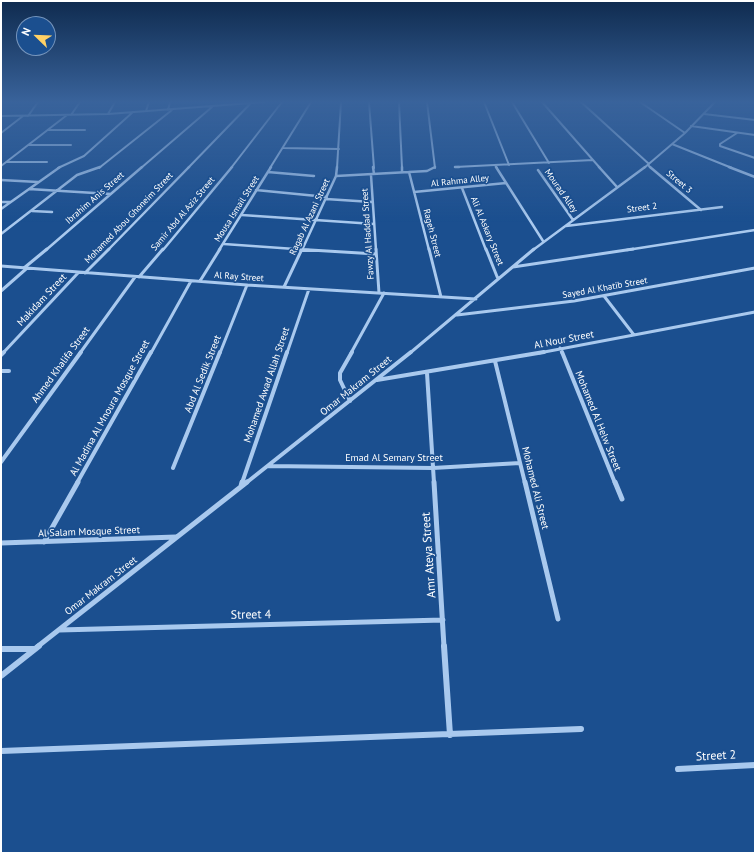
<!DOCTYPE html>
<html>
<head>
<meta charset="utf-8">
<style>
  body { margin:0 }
  #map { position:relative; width:756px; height:854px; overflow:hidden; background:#1b4f8f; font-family:"PT Sans",sans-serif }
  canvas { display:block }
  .frame { position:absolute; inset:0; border:2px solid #fff; pointer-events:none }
  .north { position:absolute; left:16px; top:16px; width:40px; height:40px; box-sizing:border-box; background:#1b4f8f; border:1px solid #7695bc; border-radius:50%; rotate:293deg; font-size:11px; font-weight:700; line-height:16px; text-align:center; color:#fff }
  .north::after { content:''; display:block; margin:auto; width:14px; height:18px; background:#ffd166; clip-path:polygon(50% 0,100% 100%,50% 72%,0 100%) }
</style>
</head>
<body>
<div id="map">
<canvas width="756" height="854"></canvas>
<div class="frame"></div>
<div class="north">N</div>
</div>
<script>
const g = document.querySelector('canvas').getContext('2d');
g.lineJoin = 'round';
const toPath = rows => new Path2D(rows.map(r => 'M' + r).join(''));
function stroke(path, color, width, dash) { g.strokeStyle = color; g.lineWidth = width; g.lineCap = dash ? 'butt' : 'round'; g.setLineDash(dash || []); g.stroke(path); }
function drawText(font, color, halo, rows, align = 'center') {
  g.font = font + ' "PT Sans",sans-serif'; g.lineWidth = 3.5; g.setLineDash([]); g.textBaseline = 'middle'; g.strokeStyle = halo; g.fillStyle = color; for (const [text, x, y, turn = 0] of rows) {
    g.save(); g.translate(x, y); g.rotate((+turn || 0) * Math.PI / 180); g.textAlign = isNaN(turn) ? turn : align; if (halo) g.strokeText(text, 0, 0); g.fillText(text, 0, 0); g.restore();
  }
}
const minorFar5 = toPath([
  [369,102,374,168],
  [399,102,402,168],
  [427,102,435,168],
  [484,102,509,165],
  [512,102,549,163],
  [542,102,600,168],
  [581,102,649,164],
  [640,102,685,133],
  [168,110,170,102],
  [146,111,149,102],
  [108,114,115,102],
  [704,114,755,120],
  [71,115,80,102],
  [1,116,108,114,264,102],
  [28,116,38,102],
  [691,126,755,135],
  [48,130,85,130],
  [1,133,23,116],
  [737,133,720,144,720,146,755,158],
  [672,144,732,168],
  [28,145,71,145],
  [283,148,339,149],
  [6,162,47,162],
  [495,165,497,168],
  [648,165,651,168],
  [1,166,67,115],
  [455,167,593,160],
  [58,168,84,156,133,112],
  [99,168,172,110],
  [141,168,212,107],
  [188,168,250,104],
  [231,168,282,102],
  [270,168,311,102],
  [337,168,341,102],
  [644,168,685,133,715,102]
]);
const minorFar4 = toPath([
  [373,167,374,174],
  [402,167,402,172],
  [455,167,459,167],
  [496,167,543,241],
  [599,167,617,187],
  [650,167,701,210],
  [729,167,755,177],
  [538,170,573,220],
  [268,172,314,176],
  [409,172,429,250],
  [371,175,376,250],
  [336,176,427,171,435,167],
  [1,180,38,182],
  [462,188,486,250],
  [29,189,111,194],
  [256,190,327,197],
  [414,192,506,183],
  [326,199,372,202],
  [1,202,10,202],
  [1,209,60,167],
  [32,211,52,212],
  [242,215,374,224],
  [566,226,722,207],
  [1,234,77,175,100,167],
  [224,244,309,250],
  [46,250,142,167],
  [108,250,189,167],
  [163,250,232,167],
  [219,250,271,167],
  [302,250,336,176,337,167],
  [533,250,645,167],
  [627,250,755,230]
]);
const minorFar3 = toPath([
  [294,249,376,254],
  [376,249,379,293],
  [429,249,441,297],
  [486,249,498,279],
  [1,266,247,285,476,299],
  [513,267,633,249],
  [24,268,47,249],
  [85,273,109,249],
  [139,277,163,249],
  [200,281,220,249],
  [284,287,302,249],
  [1,291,26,269],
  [604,296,634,335],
  [457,315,574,301,755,268],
  [560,348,562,353],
  [3,353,78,273],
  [80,353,135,277],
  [151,353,191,281],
  [220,353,247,285],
  [287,353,309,289],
  [351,353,384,293],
  [410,353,534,249],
  [539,353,755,312]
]);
const minorFar2 = toPath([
  [562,352,615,483],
  [1,355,4,352],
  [495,361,525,483],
  [1,371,9,371],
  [427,373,434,483],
  [377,380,544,352],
  [350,401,340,380,340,373,352,352],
  [1,462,81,352],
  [268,466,433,468,520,463],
  [173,468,220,352],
  [77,483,151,352],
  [242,483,287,352],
  [246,483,411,352]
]);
const minorFar1 = toPath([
  [434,482,444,647],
  [525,482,558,619],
  [615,482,622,499],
  [241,486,242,482],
  [44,542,78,482],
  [1,543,176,537],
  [59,630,443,620],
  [37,647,247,482]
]);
const minor = toPath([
  [444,646,450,735],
  [1,649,35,649],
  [1,676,39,646],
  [1,751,581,729],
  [678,769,755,765]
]);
const farStreetnames = [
  ["Al Rahma Alley",460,181,-6],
  ["Street 3",679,182,40],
  ["Mourad Alley",561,191,55],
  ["Ibrahim Anis Street",95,198,-41],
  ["Street 2",642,208,-7],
  ["Mousa Ismail Street",237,209,-58],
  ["Samir Abd Al Aziz Street",183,214,-50],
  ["Ragab Al Azani Street",310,217,-65],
  ["Mohamed Abou Ghoneim Street",129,218,-46],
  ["Ali Al Askary Street",487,231,68],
  ["Rageh Street",432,233,76],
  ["Fawzy Al Haddad Street",368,234,-94],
  ["Al Ray Street",239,277,4],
  ["Sayed Al Khatib Street",605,288,-10]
];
const streetNames = [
  ["Makidam Street",42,300,-47],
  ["Al Nour Street",564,340,-11],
  ["Ahmed Khalifa Street",61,365,-54],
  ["Abd Al Sedik Street",203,374,-68],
  ["Mohamed Awad Allah Street",267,385,-71],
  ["Omar Makram Street",356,386,-39],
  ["Al Madina Al Mnoura Mosque Street",110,408,-61],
  ["Mohamed Al Helw Street",598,421,68],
  ["Emad Al Semary Street",394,458],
  ["Mohamed Ali Street",535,488,76],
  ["Al Salam Mosque Street",89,532,-2],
  ["Omar Makram Street",101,586,-38]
];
const nearStreetnames = [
  ["Amr Ateya Street",429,555,-94],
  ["Street 4",251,615,-1],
  ["Street 2",716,756,-3]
];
stroke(minorFar5, '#a9c9ee', 2);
stroke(minorFar4, '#a9c9ee', 2.5);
stroke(minorFar3, '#a9c9ee', 3);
stroke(minorFar2, '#a9c9ee', 4);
stroke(minorFar1, '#a9c9ee', 5);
stroke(minor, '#a9c9ee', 6);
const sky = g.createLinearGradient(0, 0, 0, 222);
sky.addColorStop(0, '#0f2b4f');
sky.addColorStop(0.46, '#39639b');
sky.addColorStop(1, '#39639b00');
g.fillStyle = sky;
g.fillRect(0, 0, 756, 222);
drawText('9px', '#fff', '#1b4f8f', farStreetnames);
drawText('10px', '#fff', '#1b4f8f', streetNames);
drawText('12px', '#fff', '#1b4f8f', nearStreetnames);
</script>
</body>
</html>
